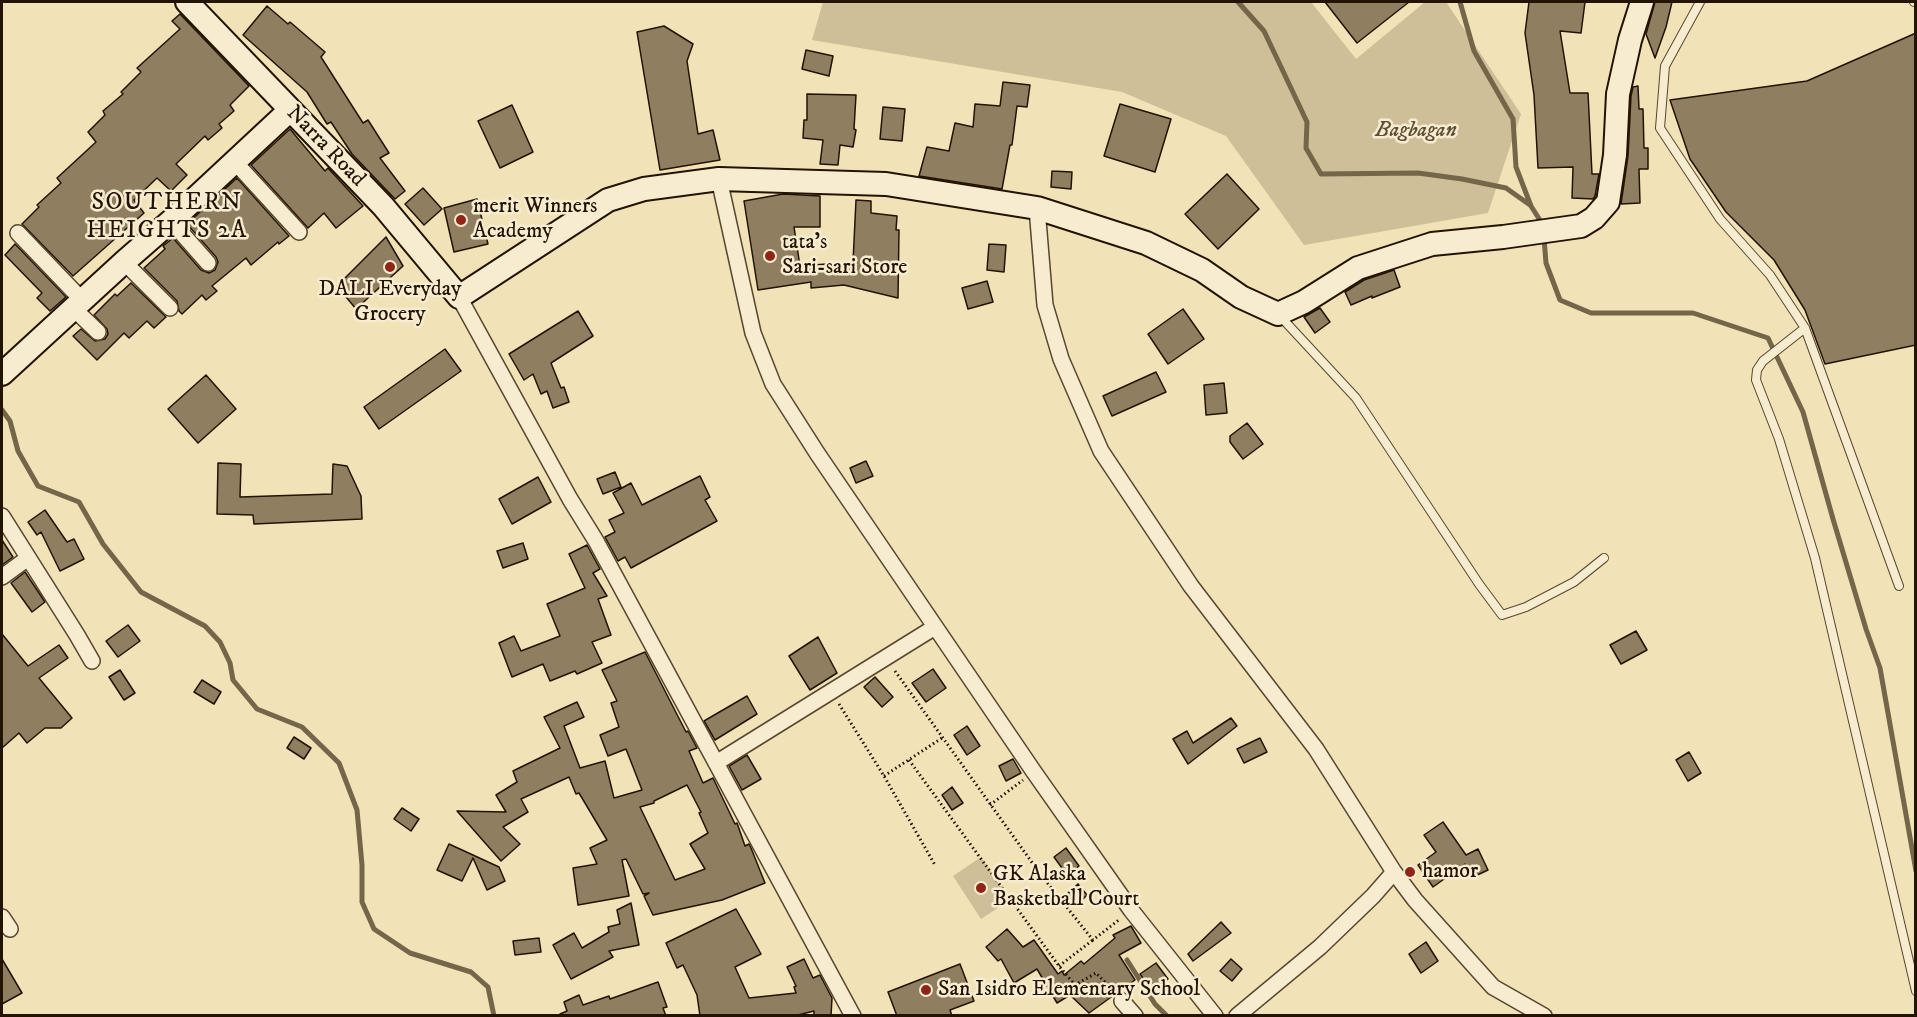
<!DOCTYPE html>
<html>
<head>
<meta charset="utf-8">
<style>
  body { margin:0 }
  #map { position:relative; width:1917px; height:1017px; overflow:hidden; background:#f2e2b7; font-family:"IM FELL DW Pica",serif }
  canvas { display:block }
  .frame { position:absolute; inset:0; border:3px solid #231302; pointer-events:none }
</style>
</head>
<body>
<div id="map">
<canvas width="1917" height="1017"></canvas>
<div class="frame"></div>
</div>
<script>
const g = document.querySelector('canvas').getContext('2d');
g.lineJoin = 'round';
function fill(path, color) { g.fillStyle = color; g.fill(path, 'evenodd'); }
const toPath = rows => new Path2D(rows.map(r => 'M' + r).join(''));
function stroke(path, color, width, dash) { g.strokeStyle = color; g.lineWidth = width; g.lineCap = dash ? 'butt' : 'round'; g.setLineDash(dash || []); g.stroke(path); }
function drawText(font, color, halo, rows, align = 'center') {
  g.font = font + ' "IM FELL DW Pica",serif'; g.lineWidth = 5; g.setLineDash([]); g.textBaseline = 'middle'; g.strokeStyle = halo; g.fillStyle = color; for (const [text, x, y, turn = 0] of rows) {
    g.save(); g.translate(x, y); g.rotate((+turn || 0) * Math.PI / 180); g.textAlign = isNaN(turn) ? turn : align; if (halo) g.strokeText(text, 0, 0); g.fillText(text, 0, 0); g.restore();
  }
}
const green = toPath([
  [823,2,1311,2,1356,59,1425,2,1446,2,1521,114,1488,213,1304,245,1226,136,1122,92,812,40],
  [981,857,1010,900,981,919,953,876]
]);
const stream = toPath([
  [1238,2,1264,31,1307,122,1306,148,1321,174,1418,173,1462,179,1506,188,1530,205],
  [1460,2,1474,51,1513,119,1516,167,1531,206,1543,225],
  [1544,238,1546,263,1560,300,1591,313,1693,313,1768,338,1803,412,1833,519,1866,629,1880,668,1916,871],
  [2,410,10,421,18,451,38,486,79,502,103,544,141,592,205,626,220,642,230,663,233,680,257,709,302,727,339,763,357,810,362,865,362,902,374,929,410,953,471,972,488,987,494,1016],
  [1127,960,1155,1004,1167,1016]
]);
const building = toPath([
  [1325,2,1409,2,1357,43,1325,2],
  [1529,2,1585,2,1581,33,1560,31,1570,93,1588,93,1592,174,1599,174,1595,196,1593,199,1572,198,1573,167,1538,168,1534,95,1525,33,1529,2],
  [1655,2,1672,2,1666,27,1655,58,1646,34,1655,2],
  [267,6,288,24,290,22,325,52,321,57,363,123,368,120,389,153,380,158,405,191,395,199,352,154,331,122,327,124,307,92,243,35,267,6],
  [180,14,249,86,230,105,234,111,219,124,222,128,208,140,205,136,176,164,187,175,171,191,157,178,134,200,144,213,73,276,22,224,39,207,37,205,61,183,57,178,96,142,88,132,105,115,103,111,123,94,121,92,141,72,137,68,180,29,172,21,180,14],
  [664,26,693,44,687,61,698,134,713,130,720,160,660,170,637,32,664,26],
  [1916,33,1916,345,1825,364,1805,310,1774,260,1726,212,1690,159,1670,100,1807,81,1916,33],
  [806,50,833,56,829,76,802,69,806,50],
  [1003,82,1030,85,1027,107,1017,106,1012,145,1010,145,1002,189,919,176,927,147,949,151,955,123,973,127,975,104,1000,106,1003,82],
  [1638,86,1639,109,1643,109,1644,148,1648,148,1648,169,1639,169,1640,203,1621,204,1628,156,1631,96,1633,87,1638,86],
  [807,94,856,95,854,129,856,130,853,147,840,145,838,165,820,164,823,140,803,138,804,120,807,120,807,94],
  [1120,104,1171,119,1155,172,1104,156,1120,104],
  [512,105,533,152,500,168,478,121,512,105],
  [883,107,905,109,902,141,880,139,883,107],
  [290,129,325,171,328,168,363,206,336,228,324,213,308,228,251,165,290,129],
  [1052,171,1072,172,1071,189,1051,187,1052,171],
  [1227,174,1259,209,1218,249,1185,214,1227,174],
  [237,178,289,236,279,244,278,242,251,265,246,258,212,286,217,291,206,300,202,295,182,314,179,311,177,301,144,268,165,249,163,246,173,238,201,270,209,273,215,270,218,262,216,257,187,224,237,178],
  [423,188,442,209,424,225,405,204,423,188],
  [783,194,820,196,820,227,794,227,800,266,853,262,856,200,871,201,871,213,897,216,896,230,899,230,898,298,844,285,811,288,811,282,758,290,744,201,783,194],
  [477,199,488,244,454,252,444,208,477,199],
  [386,237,403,266,356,309,337,286,386,237],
  [15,244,66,297,50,311,37,298,42,293,5,255,15,244],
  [989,244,1006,245,1004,272,987,270,989,244],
  [1394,270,1400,287,1372,298,1372,296,1351,305,1345,292,1364,280,1394,270],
  [987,281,993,302,968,309,962,288,987,281],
  [131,283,166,317,154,328,147,321,129,338,124,333,97,360,73,336,81,329,95,341,105,339,108,334,107,329,94,315,115,294,117,296,131,283],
  [1320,308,1330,322,1315,333,1304,317,1320,308],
  [1183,309,1204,339,1168,364,1148,334,1183,309],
  [578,311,593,336,551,363,561,388,564,387,569,402,553,408,547,391,541,394,533,374,524,380,509,354,578,311],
  [445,349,461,371,379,429,364,407,445,349],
  [1156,372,1166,392,1112,416,1103,396,1156,372],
  [206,375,236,409,198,443,168,409,206,375],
  [1224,383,1227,413,1206,415,1204,385,1224,383],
  [1247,423,1263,444,1243,459,1230,442,1230,436,1247,423],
  [866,461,873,476,856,483,850,468,866,461],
  [218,463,241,464,240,497,332,494,333,464,347,466,361,496,362,519,254,524,253,515,217,514,218,463],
  [615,472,621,487,603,494,597,479,615,472],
  [700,476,710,497,705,500,717,521,631,568,625,557,618,561,605,537,615,532,609,520,624,513,613,493,631,483,642,505,700,476],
  [538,477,551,502,512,524,499,499,538,477],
  [45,510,67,542,74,539,84,559,60,571,41,532,37,535,28,522,45,510],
  [2,540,13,557,2,565,2,540],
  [523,543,528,559,503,568,497,551,523,543],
  [587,545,600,569,593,573,607,596,598,599,611,635,592,642,602,663,577,674,575,671,550,681,543,664,512,677,499,643,514,636,521,651,560,636,547,604,585,588,569,554,587,545],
  [25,572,45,602,32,612,11,583,25,572],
  [128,625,140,641,118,657,106,641,128,625],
  [1636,631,1647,650,1621,664,1610,645,1636,631],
  [2,634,28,666,59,645,68,658,39,678,72,718,61,728,45,728,27,743,19,733,2,748,2,634],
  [818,637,837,673,810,690,789,656,818,637],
  [645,652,686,732,688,731,697,748,689,751,703,783,713,778,735,824,737,823,745,846,749,844,751,848,765,883,722,900,653,915,644,896,649,893,643,894,626,859,622,860,629,896,578,905,573,868,597,864,590,848,607,840,579,793,576,794,569,777,521,799,528,812,503,827,520,844,501,861,457,811,506,812,496,795,517,782,513,771,560,748,544,717,577,702,584,717,564,726,580,768,605,761,614,798,642,790,626,749,608,756,600,735,619,727,611,703,617,701,602,670,645,652],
  [687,785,701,812,699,813,708,833,690,844,705,869,675,880,640,807,654,803,654,801,687,785],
  [933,669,946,688,926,702,912,683,933,669],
  [120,670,135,693,124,700,109,677,120,670],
  [875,677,893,697,882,707,864,687,875,677],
  [202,680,221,692,214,704,194,692,202,680],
  [747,696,757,714,715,740,704,721,747,696],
  [1231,718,1237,726,1188,764,1173,739,1187,731,1193,743,1231,718],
  [967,726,980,746,967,755,954,735,967,726],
  [294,737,311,748,304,759,287,748,294,737],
  [1260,738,1267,752,1244,763,1237,749,1260,738],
  [1689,752,1701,773,1688,781,1676,760,1689,752],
  [747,755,761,779,742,790,729,766,747,755],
  [1013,759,1021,773,1006,781,999,766,1013,759],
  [952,787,963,803,952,810,942,795,952,787],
  [402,808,419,819,411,831,394,819,402,808],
  [1443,822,1466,855,1478,849,1488,870,1471,878,1465,864,1433,887,1418,865,1436,852,1424,835,1443,822],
  [449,844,499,867,505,881,487,890,473,858,462,881,437,870,449,844],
  [1066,848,1079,866,1067,875,1054,857,1066,848],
  [1078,884,1087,895,1078,904,1068,893,1078,884],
  [631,903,639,945,609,951,613,957,571,979,553,945,574,933,582,948,609,932,608,927,620,924,617,910,631,903],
  [736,909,761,954,735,967,749,998,796,993,794,987,796,986,787,967,804,959,813,978,820,975,832,998,831,1016,814,1016,814,1011,794,1016,700,1016,697,995,683,965,677,968,666,943,736,909],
  [1221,922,1231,933,1193,961,1188,954,1221,922],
  [1131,926,1141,943,1119,955,1135,980,1089,1013,1070,995,1057,1003,1037,969,1014,983,1001,959,998,961,986,947,1007,929,1023,947,1034,940,1058,974,1062,971,1064,975,1081,961,1084,964,1115,938,1113,935,1131,926],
  [539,938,541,952,515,955,513,941,539,938],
  [1426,942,1438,961,1421,973,1409,954,1426,942],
  [2,959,22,993,2,1004,2,959],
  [1231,959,1242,969,1232,981,1220,971,1231,959],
  [1156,963,1168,979,1152,991,1140,974,1156,963],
  [960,964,974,1001,950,1010,952,1016,897,1016,888,992,960,964],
  [658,982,667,1007,663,1008,666,1016,560,1016,560,1014,567,1011,564,1002,579,995,583,1005,609,996,610,999,658,982]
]);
const path = toPath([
  [895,671,1041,875,1093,940,1120,919],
  [839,704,884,776,935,865],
  [909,760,1059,966,1075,985,1096,973,1113,990],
  [884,776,942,738],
  [990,805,1023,780],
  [1059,966,1093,940]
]);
const lane = toPath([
  [1700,2,1665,66,1660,128,1720,219,1770,275,1805,328,1899,586],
  [1914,2,1916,2],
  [1279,315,1356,398,1479,584,1502,615,1526,607,1574,582,1604,558],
  [1805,328,1763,361,1757,370,1756,380,1779,439,1815,558,1916,991]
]);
const street = toPath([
  [234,161,299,232],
  [719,179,753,333,773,384,817,453,1034,772,1131,910,1215,1016],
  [1037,208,1045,305,1061,359,1101,451,1191,586,1316,749,1394,872,1373,896,1320,947,1237,1016],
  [171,221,208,263],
  [18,233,82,300],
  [124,262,170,308],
  [459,297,570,499,596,541,853,1016],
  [74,309,98,332],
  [2,516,77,635,92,661],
  [2,577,28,558],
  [716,763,935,627],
  [1394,872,1415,900,1493,987,1544,1016],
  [2,917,10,929],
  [1122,1001,1135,1016]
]);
const secondary = toPath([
  [187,2,383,206,459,297,608,200,644,189,719,179,886,184,1037,208,1146,243,1202,270,1241,297,1278,314,1304,302,1358,268,1432,244,1503,237,1581,226,1594,218,1608,202,1615,155,1618,94,1630,40,1642,2],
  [2,374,124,262,171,221,289,111]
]);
const markers = [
  [461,220,6,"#8f2418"],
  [770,256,6,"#8f2418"],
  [390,267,6,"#8f2418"],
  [1410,872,6,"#8f2418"],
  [981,888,6,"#8f2418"],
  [926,990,6,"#8f2418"]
];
const parkNames = [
  ["Bagbagan",1416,131]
];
const streetNames = [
  ["Narra Road",325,147,46]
];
const poiNames = [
  ["merit Winners",473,207],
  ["Academy",473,232],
  ["tata's",782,243],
  ["Sari-sari Store",782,268],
  ["DALI Everyday",390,290,"center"],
  ["Grocery",390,315,"center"],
  ["hamor",1422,872],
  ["GK Alaska",993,875],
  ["Basketball Court",993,900],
  ["San Isidro Elementary School",938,990]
];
const neighbourhoodNames = [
  ["SOUTHERN",167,204],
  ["HEIGHTS 2A",167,232]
];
fill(green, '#cfbf98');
stroke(stream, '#756549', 5);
fill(building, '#8f7f60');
stroke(building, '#231302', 1.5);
stroke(lane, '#57472f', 10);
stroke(street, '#57472f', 18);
stroke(secondary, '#231302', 26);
stroke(path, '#231302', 3, [1.5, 3]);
stroke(lane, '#f7ecd0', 8);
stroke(street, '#f7ecd0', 15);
stroke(secondary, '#f7ecd0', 22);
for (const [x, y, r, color] of markers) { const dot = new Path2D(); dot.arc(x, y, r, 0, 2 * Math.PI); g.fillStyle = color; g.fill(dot); stroke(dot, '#f7ecd0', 2); }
drawText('italic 22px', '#5f4f36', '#f7ecd0', parkNames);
drawText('22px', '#231302', '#f7ecd0', streetNames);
drawText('22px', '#231302', '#f7ecd0', poiNames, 'left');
g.letterSpacing = '1.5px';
drawText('24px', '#231302', '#f7ecd0', neighbourhoodNames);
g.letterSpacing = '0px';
</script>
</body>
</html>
